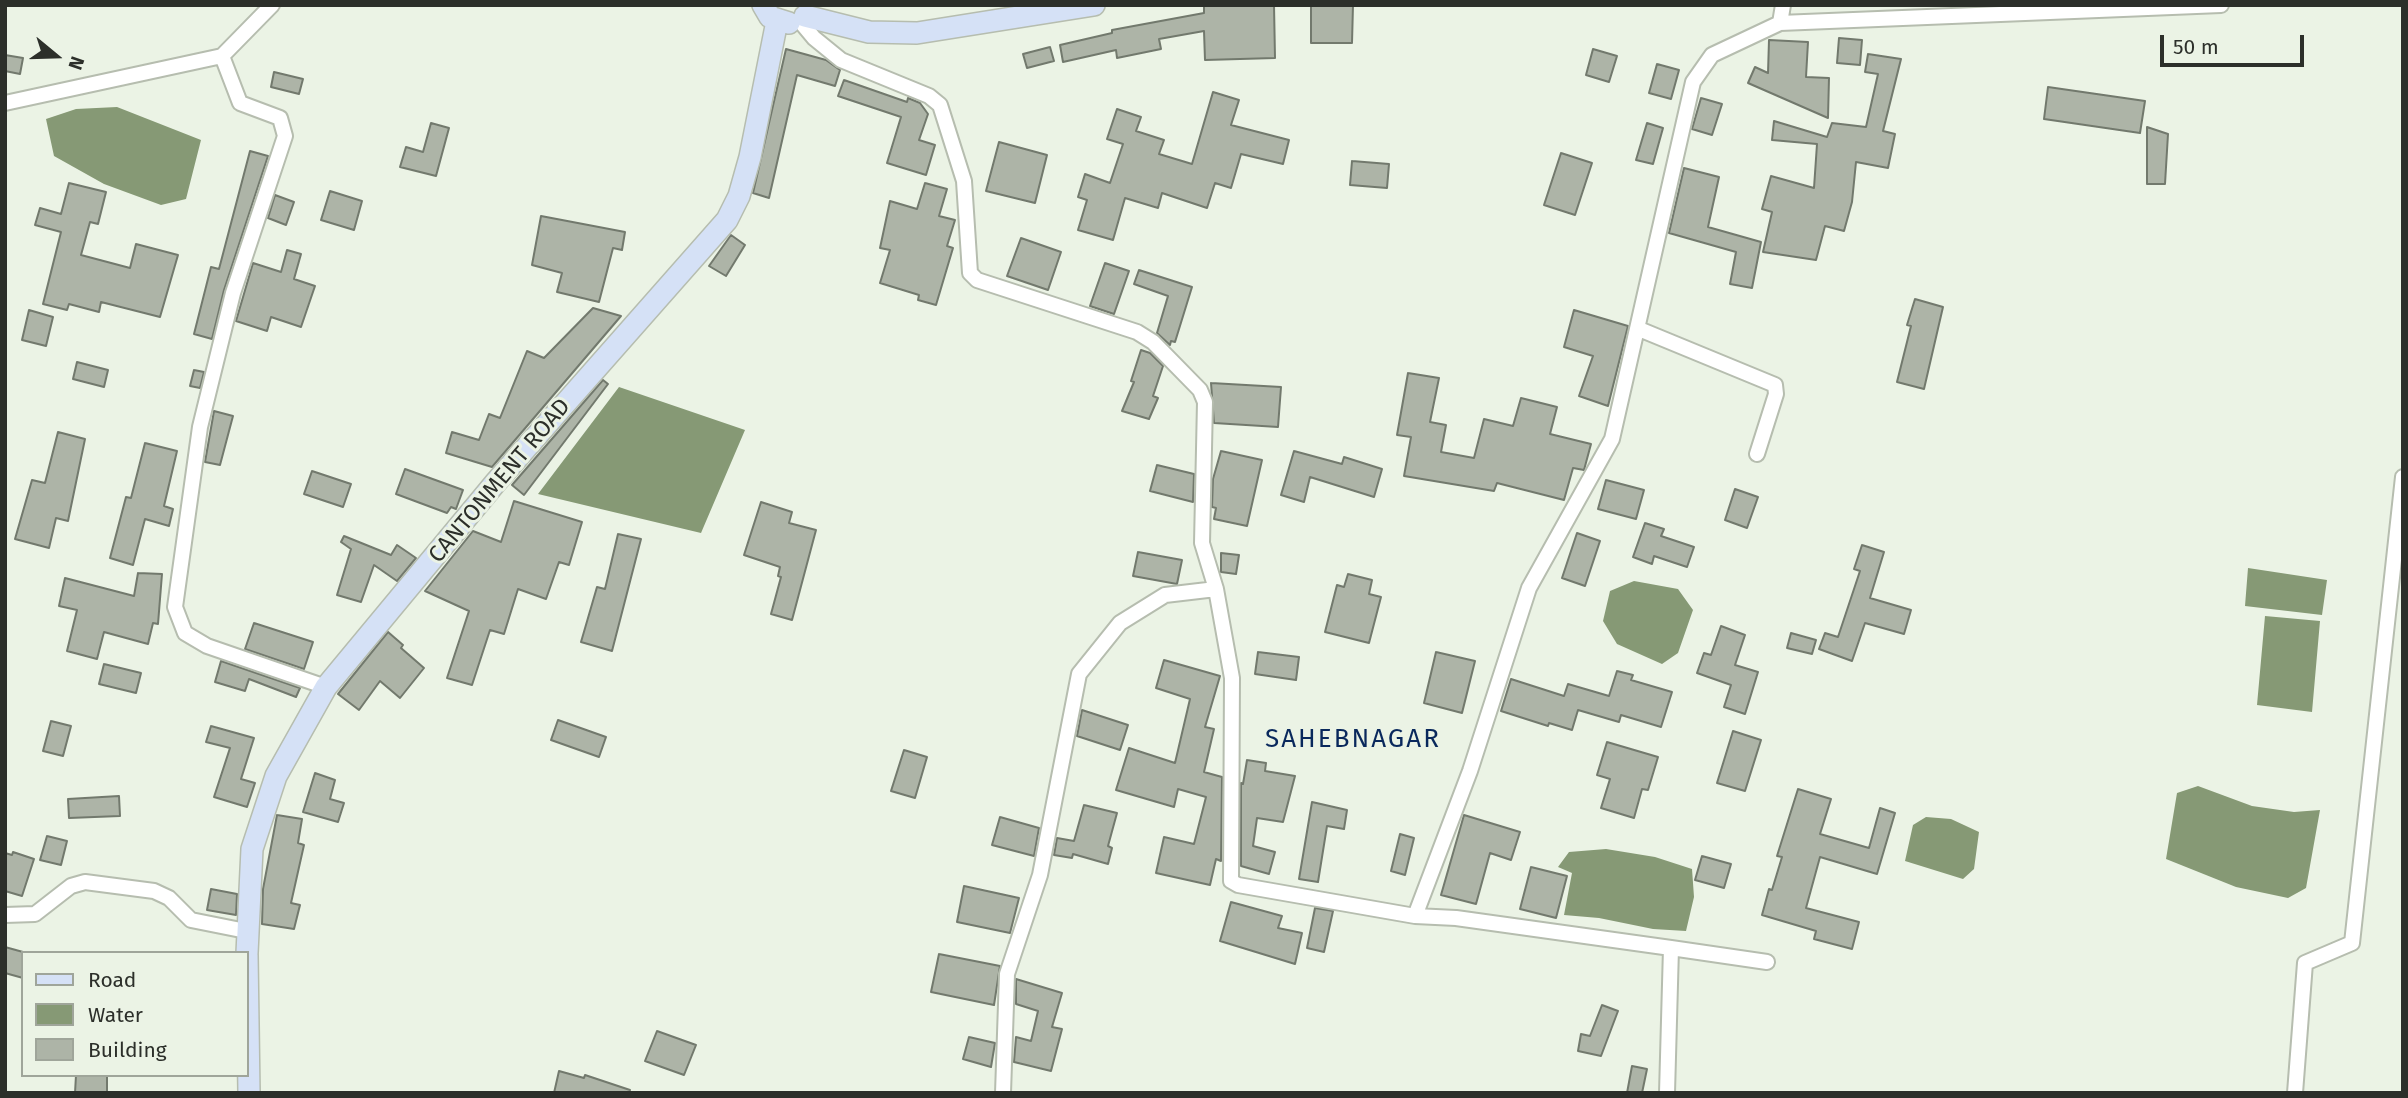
<!DOCTYPE html>
<html>
<head>
<meta charset="utf-8">
<style>
  body { margin:0 }
  #map { position:relative; width:2408px; height:1098px; overflow:hidden; background:#ebf3e5; font-family:"Fira Sans",sans-serif }
  canvas { display:block }
  .frame { position:absolute; inset:0; border:7px solid #2c2f2a; pointer-events:none }
  .legend { position:absolute; left:21px; top:951px; width:228px; height:126px; box-sizing:border-box; background:#ebf3e5; border:2px solid #9fa59a; margin:0; padding:9px 12px; list-style:none; font-size:21px; color:#2c2f2a }
  .legend li { display:flex; align-items:center; gap:14px; height:35px }
  .legend b { width:35px; border:2px solid #9fa59a }
  .north { position:absolute; left:21px; top:21px; width:70px; height:70px; -webkit-text-stroke:5px #ebf3e5; paint-order:stroke; rotate:109deg; font-size:19px; font-weight:700; line-height:28px; text-align:center; color:#2c2f2a }
  .north::after { content:''; display:block; margin:auto; width:24px; height:32px; background:#2c2f2a; clip-path:polygon(50% 0,100% 100%,50% 72%,0 100%) }
  .scale { position:absolute; left:2160px; top:35px; width:144px; height:32px; box-sizing:border-box; border:4px solid #2c2f2a; border-top:0; padding-left:9px; font-size:21px; line-height:24px; white-space:nowrap; color:#2c2f2a; -webkit-text-stroke:5px #ebf3e5; paint-order:stroke }
</style>
</head>
<body>
<div id="map">
<canvas width="2408" height="1098"></canvas>
<div class="frame"></div>
<ul class="legend">
<li><b style="height:9px;background:#d5e1f6"></b>Road</li>
<li><b style="height:19px;background:#869975"></b>Water</li>
<li><b style="height:19px;background:#adb4a7"></b>Building</li>
</ul>
<div class="north">N</div>
<div class="scale">50 m</div>
</div>
<script>
const g = document.querySelector('canvas').getContext('2d');
g.lineJoin = 'round';
function fill(path, color) { g.fillStyle = color; g.fill(path, 'evenodd'); }
const toPath = rows => new Path2D(rows.map(r => 'M' + r).join(''));
function stroke(path, color, width, dash) { g.strokeStyle = color; g.lineWidth = width; g.lineCap = dash ? 'butt' : 'round'; g.setLineDash(dash || []); g.stroke(path); }
function drawText(font, color, halo, rows, align = 'center') {
  g.font = font + ' "Fira Sans",sans-serif'; g.lineWidth = 6; g.setLineDash([]); g.textBaseline = 'middle'; g.strokeStyle = halo; g.fillStyle = color; for (const [text, x, y, turn = 0] of rows) {
    g.save(); g.translate(x, y); g.rotate((+turn || 0) * Math.PI / 180); g.textAlign = isNaN(turn) ? turn : align; if (halo) g.strokeText(text, 0, 0); g.fillText(text, 0, 0); g.restore();
  }
}
const water = toPath([
  [117,107,201,140,186,199,161,205,104,184,54,156,46,119,76,109],
  [619,387,745,430,701,533,538,494],
  [2248,568,2327,580,2322,615,2245,606],
  [1634,581,1678,589,1693,610,1678,653,1662,664,1617,644,1603,621,1610,591],
  [2265,616,2320,621,2312,712,2257,705],
  [2198,786,2252,806,2294,812,2320,810,2306,888,2288,898,2236,887,2166,859,2177,793],
  [1926,817,1951,819,1979,832,1974,869,1963,879,1905,861,1913,825],
  [1606,849,1655,857,1692,869,1694,897,1686,931,1653,929,1599,918,1564,915,1572,873,1558,867,1569,852]
]);
const building = toPath([
  [1204,5,1274,5,1275,58,1205,60,1204,31,1159,39,1161,49,1117,58,1116,50,1063,62,1060,45,1112,33,1112,30,1204,13,1204,5],
  [1311,5,1353,5,1352,43,1311,43,1311,5],
  [1839,38,1862,40,1860,65,1837,63,1839,38],
  [1769,40,1808,42,1806,77,1829,78,1828,118,1748,83,1755,67,1768,73,1769,40],
  [1050,47,1054,61,1027,68,1023,54,1050,47],
  [786,49,826,60,840,70,835,86,797,75,769,198,753,193,786,49],
  [1593,49,1617,56,1609,82,1586,75,1593,49],
  [1868,54,1901,59,1883,131,1895,134,1888,168,1856,162,1852,202,1844,231,1825,226,1816,260,1763,252,1772,212,1762,209,1771,176,1814,188,1817,144,1772,140,1774,121,1827,137,1832,123,1866,127,1878,74,1865,72,1868,54],
  [5,55,23,58,20,74,5,71,5,55],
  [1657,64,1679,70,1671,99,1649,93,1657,64],
  [274,72,303,79,299,94,271,87,274,72],
  [844,80,907,102,908,98,920,103,928,114,919,140,935,145,926,175,887,163,901,117,838,96,844,80],
  [2048,87,2145,101,2140,133,2044,119,2048,87],
  [1213,92,1239,100,1231,125,1289,140,1283,164,1241,154,1231,188,1215,183,1207,208,1162,193,1158,208,1125,198,1113,240,1078,230,1087,200,1078,197,1085,174,1110,183,1123,144,1107,139,1117,109,1141,117,1136,131,1164,140,1159,154,1192,164,1213,92],
  [1701,98,1722,104,1712,135,1692,129,1701,98],
  [431,123,449,128,436,176,400,167,406,147,423,152,431,123],
  [1647,123,1663,128,1653,164,1636,160,1647,123],
  [2147,127,2168,134,2165,184,2147,184,2147,127],
  [999,142,1047,155,1035,203,986,191,999,142],
  [250,151,268,156,224,290,212,339,194,334,211,267,219,269,250,151],
  [1561,153,1592,163,1575,215,1544,205,1561,153],
  [1352,161,1389,164,1387,188,1350,185,1352,161],
  [1684,168,1719,177,1708,227,1761,242,1752,288,1730,284,1736,252,1669,233,1684,168],
  [69,183,106,192,98,224,90,222,81,255,130,268,136,244,178,255,160,317,101,302,99,312,69,304,67,310,43,304,61,232,35,225,40,208,61,214,69,183],
  [925,183,947,189,939,216,955,220,947,246,953,248,936,305,918,300,919,295,880,283,890,250,880,248,890,201,917,209,925,183],
  [330,191,362,201,354,230,321,220,330,191],
  [275,195,294,202,286,225,268,218,275,195],
  [541,216,625,232,622,250,613,248,599,302,557,292,562,273,532,265,541,216],
  [731,235,745,245,726,276,709,266,731,235],
  [1021,238,1061,252,1048,290,1007,276,1021,238],
  [287,250,301,254,294,279,315,286,301,327,271,317,267,331,236,321,253,263,281,272,287,250],
  [1105,263,1129,271,1114,314,1090,306,1105,263],
  [1139,270,1192,287,1175,342,1171,341,1170,345,1157,333,1168,296,1134,284,1139,270],
  [1915,299,1943,307,1924,389,1897,382,1911,326,1907,325,1915,299],
  [593,308,621,316,492,467,446,453,452,432,479,440,489,414,500,418,527,351,544,358,593,308],
  [29,310,53,317,46,346,22,340,29,310],
  [1574,310,1628,326,1608,406,1579,396,1593,356,1564,347,1574,310],
  [1141,350,1150,353,1163,366,1153,396,1158,398,1149,419,1122,411,1134,382,1131,381,1141,350],
  [77,362,108,370,104,387,73,379,77,362],
  [194,370,204,372,200,388,190,386,194,370],
  [1408,373,1439,378,1430,422,1446,425,1441,452,1474,458,1484,419,1513,426,1521,398,1557,407,1550,434,1591,444,1584,470,1573,468,1564,500,1497,483,1494,491,1404,476,1411,437,1397,435,1408,373],
  [603,380,608,384,524,495,512,485,603,380],
  [1211,383,1281,387,1278,427,1214,423,1211,383],
  [214,411,233,416,220,465,205,462,214,411],
  [58,432,85,439,68,521,56,518,49,548,15,539,32,480,45,483,58,432],
  [145,443,177,451,164,506,173,509,169,526,145,519,133,565,110,558,126,497,131,498,145,443],
  [1221,451,1262,460,1247,526,1214,519,1216,508,1212,507,1213,479,1221,451],
  [1294,451,1342,464,1344,457,1382,469,1374,497,1310,477,1304,502,1281,495,1294,451],
  [1157,465,1194,474,1193,502,1150,491,1157,465],
  [405,469,463,490,456,509,451,507,447,513,396,494,405,469],
  [312,471,351,484,343,507,304,494,312,471],
  [1606,480,1644,490,1636,519,1598,509,1606,480],
  [1735,489,1758,497,1747,528,1725,520,1735,489],
  [514,501,582,522,569,565,559,562,546,599,518,589,504,634,490,630,472,685,447,678,469,611,425,591,473,531,501,542,514,501],
  [761,502,792,512,789,523,816,530,792,620,771,614,781,577,778,576,780,567,744,555,761,502],
  [1645,523,1664,529,1661,536,1694,547,1687,567,1654,556,1652,564,1633,557,1645,523],
  [1577,533,1600,541,1585,586,1562,578,1577,533],
  [618,534,641,539,612,651,581,642,597,587,605,589,618,534],
  [344,536,391,555,397,545,416,558,397,581,374,565,361,602,337,595,351,549,341,542,344,536],
  [1862,545,1884,552,1870,598,1911,610,1904,634,1865,623,1852,661,1819,649,1825,633,1838,637,1860,571,1854,569,1862,545],
  [1138,552,1182,560,1177,584,1133,576,1138,552],
  [1221,553,1239,555,1236,574,1221,572,1221,553],
  [138,573,162,574,158,624,153,623,148,644,104,632,97,659,67,651,77,610,59,606,65,578,134,596,138,573],
  [1348,574,1372,580,1369,594,1381,597,1369,643,1325,632,1337,585,1344,587,1348,574],
  [254,623,313,642,304,669,245,649,254,623],
  [1721,626,1745,635,1735,665,1758,672,1745,714,1724,707,1731,685,1697,673,1704,653,1711,655,1721,626],
  [388,632,403,645,401,648,424,668,400,698,380,681,359,710,338,694,388,632],
  [1791,633,1816,640,1812,654,1787,648,1791,633],
  [1258,652,1299,657,1296,680,1255,674,1258,652],
  [1436,652,1475,661,1462,713,1424,703,1436,652],
  [1164,660,1220,676,1205,727,1214,729,1204,772,1222,777,1221,861,1216,859,1210,885,1156,873,1164,837,1194,844,1206,797,1178,789,1174,807,1116,790,1129,748,1175,763,1190,699,1156,688,1164,660],
  [221,661,300,688,296,697,249,679,245,691,215,682,221,661],
  [104,664,141,673,136,693,99,684,104,664],
  [1617,671,1633,675,1631,680,1672,692,1661,727,1621,715,1619,722,1578,710,1572,730,1549,723,1548,726,1501,711,1511,679,1564,696,1568,684,1609,696,1617,671],
  [1082,710,1128,725,1120,750,1077,736,1082,710],
  [558,720,606,737,599,757,551,740,558,720],
  [51,721,71,726,63,756,43,751,51,721],
  [211,726,254,738,241,779,255,783,247,807,214,797,230,748,206,742,211,726],
  [1733,731,1761,740,1745,791,1717,783,1733,731],
  [1607,742,1658,757,1648,790,1642,789,1634,818,1601,808,1610,779,1597,775,1607,742],
  [904,750,927,757,915,798,891,791,904,750],
  [1247,760,1266,763,1265,771,1295,776,1283,822,1257,818,1253,846,1275,852,1269,874,1241,866,1241,783,1243,784,1247,760],
  [315,773,335,780,330,799,344,803,338,822,303,812,315,773],
  [1798,789,1831,799,1820,834,1869,848,1880,808,1895,813,1877,874,1820,857,1806,908,1859,922,1852,949,1814,939,1816,931,1762,915,1769,889,1772,890,1782,857,1777,856,1798,789],
  [119,796,120,816,69,818,68,799,119,796],
  [1312,802,1347,810,1344,829,1327,826,1318,882,1299,879,1312,802],
  [1084,805,1117,813,1108,846,1112,848,1108,864,1073,854,1072,858,1054,855,1057,838,1074,841,1084,805],
  [277,815,302,819,298,843,304,845,291,903,300,905,294,929,262,924,263,889,277,815],
  [1464,815,1520,832,1511,860,1490,853,1476,904,1441,895,1464,815],
  [1000,817,1039,828,1034,856,992,845,1000,817],
  [1400,834,1414,838,1405,875,1391,871,1400,834],
  [47,836,67,841,61,865,40,860,47,836],
  [13,852,34,859,22,896,5,891,5,853,12,855,13,852],
  [1702,856,1731,864,1724,888,1695,880,1702,856],
  [1531,867,1567,876,1556,918,1520,909,1531,867],
  [964,886,1019,898,1010,933,957,922,964,886],
  [211,889,237,894,236,915,207,910,211,889],
  [1231,902,1282,916,1278,928,1302,933,1295,964,1220,941,1231,902],
  [1315,908,1333,911,1324,952,1307,948,1315,908],
  [5,947,23,952,23,978,5,973,5,947],
  [939,954,1000,966,994,1005,931,992,939,954],
  [1016,979,1062,993,1052,1027,1062,1029,1051,1071,1014,1062,1016,1037,1031,1041,1038,1011,1016,1004,1016,979],
  [1602,1005,1618,1011,1601,1056,1578,1051,1581,1034,1590,1036,1602,1005],
  [657,1031,696,1045,684,1075,645,1061,657,1031],
  [969,1037,995,1043,991,1067,963,1059,969,1037],
  [1632,1066,1647,1069,1642,1093,1627,1093,1632,1066],
  [559,1071,584,1078,585,1075,630,1090,629,1093,554,1093,559,1071],
  [76,1075,107,1075,107,1093,75,1093,76,1075]
]);
const street = toPath([
  [799,20,814,38,841,60,929,96,940,105,964,181,970,273,977,280,1137,332,1153,342,1200,390,1205,402,1202,543,1216,589,1232,678,1231,881,1238,885,1415,916],
  [1780,23,1783,5],
  [222,56,240,103,280,118,285,136,233,293,200,427,175,607,185,633,207,646,326,687],
  [5,103,222,56,272,5],
  [1639,329,1775,385,1776,394,1757,454],
  [5,915,35,914,71,886,85,882,154,891,169,898,191,920,246,931],
  [1671,948,1767,962],
  [1003,1093,1007,974,1040,875,1079,674,1120,623,1165,595,1216,589],
  [1667,1093,1671,948,1456,918,1415,916,1470,771,1529,588,1612,439,1693,82,1712,55,1780,23,2221,5],
  [2295,1093,2305,963,2352,943,2403,477]
]);
const secondary = toPath([
  [763,5,770,17,789,23],
  [805,16,869,32,917,33,1094,5],
  [247,953,252,849,276,776,326,687,496,482,727,220,739,196,750,157,777,21],
  [247,955,249,1093]
]);
const streetNames = [
  ["CANTONMENT ROAD",500,481,-50]
];
const quarterNames = [
  ["SAHEBNAGAR",1353,740]
];
fill(water, '#869975');
fill(building, '#adb4a7');
stroke(building, '#72796d', 2);
stroke(street, '#b6bdaf', 18);
stroke(secondary, '#b6bdaf', 24);
stroke(street, '#fff', 14);
stroke(secondary, '#d5e1f6', 21);
drawText('23px', '#2c2f2a', '#ebf3e5', streetNames);
g.letterSpacing = '2px';
drawText('26px', '#09285c', '#ebf3e5', quarterNames);
g.letterSpacing = '0px';
</script>
</body>
</html>
